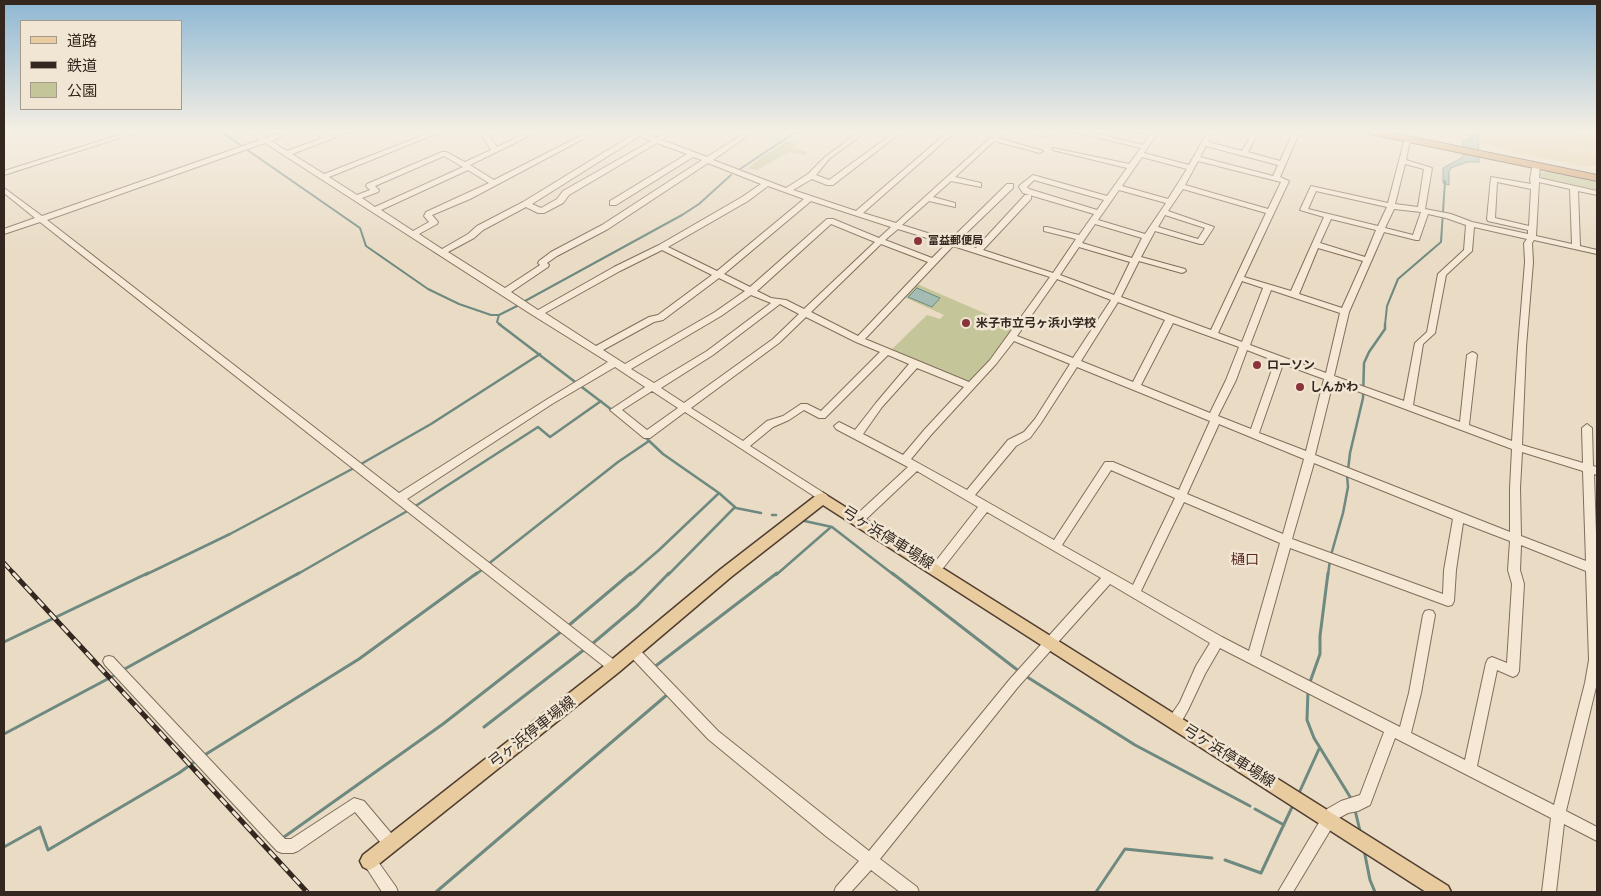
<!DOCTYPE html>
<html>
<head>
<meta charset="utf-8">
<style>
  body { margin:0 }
  #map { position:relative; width:1601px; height:896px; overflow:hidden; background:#e9dbc4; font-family:"Crimson Pro","Noto Sans JP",serif }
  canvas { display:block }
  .frame { position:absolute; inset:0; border:5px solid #33271f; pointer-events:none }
  .legend { position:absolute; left:20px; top:20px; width:162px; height:90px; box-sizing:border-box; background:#f1e6d3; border:1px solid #a59a8b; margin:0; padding:6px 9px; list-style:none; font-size:15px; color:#33271f }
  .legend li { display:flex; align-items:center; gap:10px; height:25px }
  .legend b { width:25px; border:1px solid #a59a8b }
</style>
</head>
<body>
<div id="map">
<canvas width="1601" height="896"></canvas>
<div class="frame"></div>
<ul class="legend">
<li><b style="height:6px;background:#e8cca0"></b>道路</li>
<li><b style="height:6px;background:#33271f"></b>鉄道</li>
<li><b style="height:14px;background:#c4c699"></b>公園</li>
</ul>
</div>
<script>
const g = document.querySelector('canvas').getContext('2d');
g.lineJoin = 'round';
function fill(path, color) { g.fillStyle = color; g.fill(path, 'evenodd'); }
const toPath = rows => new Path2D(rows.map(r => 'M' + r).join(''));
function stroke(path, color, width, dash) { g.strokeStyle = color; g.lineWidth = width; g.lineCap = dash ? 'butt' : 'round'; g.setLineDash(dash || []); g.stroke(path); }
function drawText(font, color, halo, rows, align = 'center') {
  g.font = font + ' "Crimson Pro","Noto Sans JP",serif'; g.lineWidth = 5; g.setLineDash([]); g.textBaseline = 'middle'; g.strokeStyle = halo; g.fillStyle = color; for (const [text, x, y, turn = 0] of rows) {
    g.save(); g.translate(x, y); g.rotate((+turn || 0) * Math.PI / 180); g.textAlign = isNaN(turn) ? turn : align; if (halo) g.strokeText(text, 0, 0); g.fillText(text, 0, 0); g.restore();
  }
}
const green = toPath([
  [786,141,797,143,794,148,806,152,807,155,788,152,758,170,749,169,748,167,754,163],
  [1549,172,1597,182,1597,190,1541,178,1539,173],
  [917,284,1014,326,1002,345,971,381,963,382,890,351,927,315,940,319,944,315,904,297]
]);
const sand = toPath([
  [1415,131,1574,131,1584,134,1588,133,1597,135,1597,152,1570,150,1533,142,1573,152,1597,153,1597,166,1584,166,1511,152,1490,145,1451,137,1431,136,1414,133]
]);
const water = toPath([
  [1470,131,1478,131,1479,162,1467,162,1451,168,1449,172,1449,185,1443,183,1443,168,1463,157,1462,153,1465,153,1462,141,1470,140,1470,131],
  [917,288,940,298,932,307,908,297,917,288]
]);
const streamFar2 = toPath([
  [220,131,360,228,366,246,428,289,459,304,491,315,499,315,517,306],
  [740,169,797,131],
  [525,301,682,215,699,204,731,175],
  [499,315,497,322,501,325],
  [1385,325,1387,306,1398,279,1441,242,1445,181]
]);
const streamFar1 = toPath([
  [499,324,612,410],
  [645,437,663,454,719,493,736,508,761,513],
  [1348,470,1350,453,1363,398,1364,363,1369,352,1385,329,1385,324],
  [414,507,538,427,550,437,601,401],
  [772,515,776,515],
  [800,520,832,527,894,575],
  [1331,555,1343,513,1348,487,1347,475],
  [487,565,618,462,649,441],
  [145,575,230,534,354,468,431,424,540,354],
  [296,575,409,510],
  [475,575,483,569],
  [630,575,659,550,719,493],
  [668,575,735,507],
  [776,575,831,527],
  [1328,575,1330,560]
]);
const stream = toPath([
  [892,573,1020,672],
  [568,626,631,573],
  [4,642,148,573],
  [592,644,637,606,669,573],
  [653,668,777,573],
  [121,671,299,573],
  [1024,675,1135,745,1250,806],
  [1310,682,1320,654,1320,636,1328,573],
  [1308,690,1307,720,1314,738,1352,800],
  [484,727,585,649],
  [4,734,117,674],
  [203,756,359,659,477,573],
  [1299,793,1319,749],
  [1255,809,1284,825],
  [1355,810,1360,831],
  [284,837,443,724,562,631],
  [4,847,40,827,48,850,179,773,197,760],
  [1364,850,1370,880,1375,892],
  [1225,860,1261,873,1293,805],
  [436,892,668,694],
  [1096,892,1125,849,1212,858]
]);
const minor = toPath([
  [132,131,141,131,4,175,4,171,132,131],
  [248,131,255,131,266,138,286,131,295,131,271,141,287,151,322,138,312,131,320,131,328,136,343,131,352,131,292,154,324,174,434,131,443,131,329,177,357,195,370,190,366,186,367,184,442,152,446,152,465,162,491,150,483,136,490,131,498,131,490,137,497,147,531,131,539,131,470,165,494,180,590,131,598,131,470,199,432,215,438,222,437,224,419,234,442,249,468,234,477,226,523,202,634,134,630,131,642,132,656,138,668,131,676,131,662,140,707,157,748,131,755,131,713,160,786,188,808,174,825,157,860,131,867,131,829,159,816,175,829,180,896,131,903,131,833,185,827,185,812,179,793,190,856,211,949,131,956,131,863,213,896,223,998,131,1005,131,998,138,1043,151,1040,153,994,141,955,177,981,183,981,187,951,181,933,197,955,203,955,207,929,201,902,225,950,240,1007,184,1013,184,1013,188,957,242,976,248,1025,195,1031,195,1031,199,983,250,1053,273,1076,239,1044,231,1044,227,1047,227,1079,235,1094,214,1023,193,1019,187,1020,185,1033,175,1107,196,1127,168,1053,150,1053,148,1129,164,1141,148,1075,132,1074,131,1085,131,1143,145,1150,135,1138,132,1137,131,1156,133,1157,134,1144,153,1189,165,1208,131,1214,131,1208,142,1242,151,1253,131,1259,131,1248,152,1280,161,1294,131,1300,131,1280,177,1289,181,1244,277,1291,291,1324,217,1300,210,1311,186,1388,203,1405,138,1410,139,1406,160,1432,168,1425,209,1451,214,1472,222,1528,234,1528,230,1488,221,1487,219,1491,177,1531,184,1530,179,1533,163,1540,165,1539,178,1597,191,1597,195,1578,191,1580,246,1597,250,1597,254,1534,240,1532,243,1533,262,1526,347,1522,445,1583,463,1582,428,1587,424,1592,428,1593,466,1597,467,1597,475,1594,474,1597,563,1597,683,1566,811,1597,827,1597,841,1564,824,1556,892,1542,892,1551,818,1395,738,1370,805,1358,811,1348,813,1337,819,1293,892,1278,892,1327,809,1341,801,1360,795,1384,732,1220,648,1205,674,1188,710,1179,726,1174,728,1169,726,1168,722,1169,718,1180,702,1196,666,1210,643,1110,584,1018,687,880,859,917,887,919,892,900,892,871,870,851,892,834,892,836,887,859,861,827,837,708,739,629,655,627,651,629,647,633,646,637,647,718,731,869,851,1010,679,1101,578,987,512,940,572,936,574,932,572,930,569,932,566,978,507,917,471,863,522,859,523,855,522,854,519,855,516,908,467,836,429,834,426,839,422,855,430,876,403,909,364,888,355,825,418,819,418,804,410,789,420,773,427,750,446,827,495,828,498,827,501,823,502,685,412,650,438,644,438,610,410,645,387,615,367,552,404,407,499,618,663,620,667,618,671,614,673,610,671,40,222,4,234,4,229,35,218,4,193,4,188,42,216,260,140,248,131],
  [640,136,651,141,563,191,557,199,541,208,532,204,640,136],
  [265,143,534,316,608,362,546,400,399,493,47,220,265,143],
  [657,143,687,154,610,201,610,205,616,205,693,157,702,160,602,225,551,252,539,261,538,263,540,265,505,288,448,252,474,238,483,230,526,207,538,213,544,213,563,203,569,195,657,143],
  [1206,146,1278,165,1273,176,1200,157,1206,146],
  [444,156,463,167,375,207,362,198,378,192,379,190,375,186,444,156],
  [1142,157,1187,169,1168,199,1122,186,1142,157],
  [1198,161,1281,182,1268,209,1185,185,1198,161],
  [708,163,761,184,742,197,659,245,614,267,538,310,511,292,548,267,549,265,547,263,557,256,608,229,708,163],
  [1405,164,1424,169,1418,207,1395,204,1405,164],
  [468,170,489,183,426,212,424,216,429,222,413,231,381,210,468,170],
  [1034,180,1104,200,1097,210,1029,189,1027,187,1034,180],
  [1497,182,1531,189,1529,226,1495,218,1497,182],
  [1539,182,1570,189,1572,244,1536,236,1539,182],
  [768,186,804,199,717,271,668,247,748,201,768,186],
  [1183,189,1266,213,1211,330,1121,297,1139,261,1182,273,1186,271,1185,269,1141,257,1155,231,1200,244,1203,244,1214,227,1168,211,1183,189],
  [1119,190,1166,203,1145,234,1098,220,1119,190],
  [1316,191,1387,207,1378,226,1308,209,1316,191],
  [811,201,891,227,879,238,833,219,827,219,750,287,724,274,811,201],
  [1394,209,1421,212,1413,235,1385,228,1394,209],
  [1428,214,1446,218,1466,225,1464,250,1438,274,1427,332,1415,343,1404,401,1334,376,1349,312,1384,232,1416,240,1419,240,1428,214],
  [1165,215,1205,228,1198,239,1158,227,1165,215],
  [1331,219,1376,230,1365,257,1320,243,1331,219],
  [831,224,875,242,804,309,786,300,771,298,757,291,831,224],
  [1095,224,1142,238,1132,258,1082,243,1095,224],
  [1474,227,1527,239,1524,243,1525,262,1518,347,1512,441,1469,425,1477,355,1475,353,1472,352,1467,355,1460,422,1413,405,1423,344,1435,333,1446,275,1472,251,1474,227],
  [898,229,946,244,932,258,885,240,898,229],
  [881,244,928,262,858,336,811,312,881,244],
  [953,246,1050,277,990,360,969,382,865,339,953,246],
  [1079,247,1130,262,1114,295,1060,275,1079,247],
  [1318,248,1363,261,1342,308,1299,294,1318,248],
  [662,250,712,275,658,315,649,317,596,346,545,313,620,271,662,250],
  [719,278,745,291,715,312,625,364,603,350,654,322,663,320,719,278],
  [1057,279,1111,300,1073,358,1017,336,1057,279],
  [1242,281,1263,288,1242,342,1218,333,1242,281],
  [1271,290,1340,313,1326,373,1250,345,1271,290],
  [751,295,771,303,707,351,654,383,631,369,721,316,751,295],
  [1118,302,1165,320,1133,382,1081,361,1118,302],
  [780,304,799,314,773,339,684,403,661,388,713,355,780,304],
  [806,317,856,342,880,352,821,411,807,404,801,404,783,416,767,421,743,441,691,408,779,343,806,317],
  [1173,323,1239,347,1226,380,1210,413,1141,385,1173,323],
  [1014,341,1070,364,1035,419,1024,432,1008,440,967,490,911,459,931,435,996,364,1014,341],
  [1247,350,1275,361,1251,429,1218,416,1236,380,1247,350],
  [1283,364,1324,379,1306,451,1259,433,1283,364],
  [1077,367,1210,421,1179,490,1113,462,1105,462,1054,540,975,495,1016,446,1030,438,1041,423,1077,367],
  [917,368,964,387,925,429,903,455,863,434,882,407,917,368],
  [1333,382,1512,449,1510,488,1510,532,1315,455,1333,382],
  [652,391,678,408,647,430,622,410,652,391],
  [1219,424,1304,459,1283,534,1187,494,1219,424],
  [1522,452,1583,471,1586,561,1521,536,1520,488,1522,452],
  [1314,463,1453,519,1444,570,1443,594,1292,539,1314,463],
  [1111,470,1175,498,1133,585,1062,545,1111,470],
  [1184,502,1280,543,1249,651,1222,637,1141,591,1184,502],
  [1463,523,1510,541,1508,570,1512,584,1507,663,1492,657,1488,659,1486,663,1465,760,1411,733,1421,693,1435,615,1433,611,1429,610,1425,611,1423,615,1409,693,1400,727,1260,656,1290,548,1448,606,1452,605,1454,601,1456,570,1463,523],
  [1521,545,1586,571,1589,660,1585,683,1554,805,1477,766,1497,670,1513,677,1517,675,1519,671,1524,584,1520,570,1521,545],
  [1030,131,1039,131,1049,136,1044,137,1030,131],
  [109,656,113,657,285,839,291,839,354,798,364,801,396,839,398,844,396,849,391,851,386,849,355,812,298,851,293,853,282,853,277,851,105,665,103,661,105,657,109,656],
  [369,854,374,856,396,887,398,892,382,892,362,861,364,856,369,854]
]);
const major = toPath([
  [823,493,1448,886,1451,892,1426,892,823,505,731,577,619,672,375,867,369,870,363,867,360,861,363,855,609,662,721,569,818,494,823,493]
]);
const highway = toPath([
  [1365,131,1383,131,1597,175,1597,181,1370,134,1365,131]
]);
const railFar1 = toPath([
  [4,563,15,575]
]);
const rail = toPath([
  [13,573,307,892]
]);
const markers = [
  [918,241,5,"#8a333a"],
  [966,323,5,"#8a333a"],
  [1257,365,5,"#8a333a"],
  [1300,387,5,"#8a333a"]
];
const farPoinames = [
  ["富益郵便局",928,241]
];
const poiNames = [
  ["米子市立弓ヶ浜小学校",976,323],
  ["ローソン",1267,365],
  ["しんかわ",1310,387]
];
const neighbourhoodNames = [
  ["樋口",1245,560]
];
const nearStreetnames = [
  ["弓ヶ浜停車場線",888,538,32],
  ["弓ヶ浜停車場線",532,732,-38],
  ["弓ヶ浜停車場線",1229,756,32]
];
fill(green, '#c4c699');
fill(sand, '#e2cda4');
fill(water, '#a5bcb4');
stroke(water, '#6d8980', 1);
stroke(streamFar2, '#6d8980', 2);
stroke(streamFar1, '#6d8980', 2.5);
stroke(stream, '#6d8980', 3);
stroke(minor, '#816d5c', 2);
stroke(major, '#503d30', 3);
stroke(highway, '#503d30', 2);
fill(minor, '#f5e9d6');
fill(major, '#e8cca0');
fill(highway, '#cf955e');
stroke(railFar1, '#33271f', 4.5);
stroke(rail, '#33271f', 5);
stroke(railFar1, '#f1e6d3', 2.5, [8]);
stroke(rail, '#f1e6d3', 3, [9]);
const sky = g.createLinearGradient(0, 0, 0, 256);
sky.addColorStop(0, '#8db7d3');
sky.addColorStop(0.51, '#f5efe4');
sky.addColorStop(1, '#f5efe400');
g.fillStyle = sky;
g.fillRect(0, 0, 1601, 256);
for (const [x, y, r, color] of markers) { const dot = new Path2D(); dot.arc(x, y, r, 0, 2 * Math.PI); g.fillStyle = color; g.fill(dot); stroke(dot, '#f1e6d3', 2); }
drawText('bold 11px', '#33271f', '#f1e6d3', farPoinames, 'left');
drawText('bold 12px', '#33271f', '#f1e6d3', poiNames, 'left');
drawText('14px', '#5b2b23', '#f1e6d3', neighbourhoodNames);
drawText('15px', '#33271f', '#f1e6d3', nearStreetnames);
</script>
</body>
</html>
